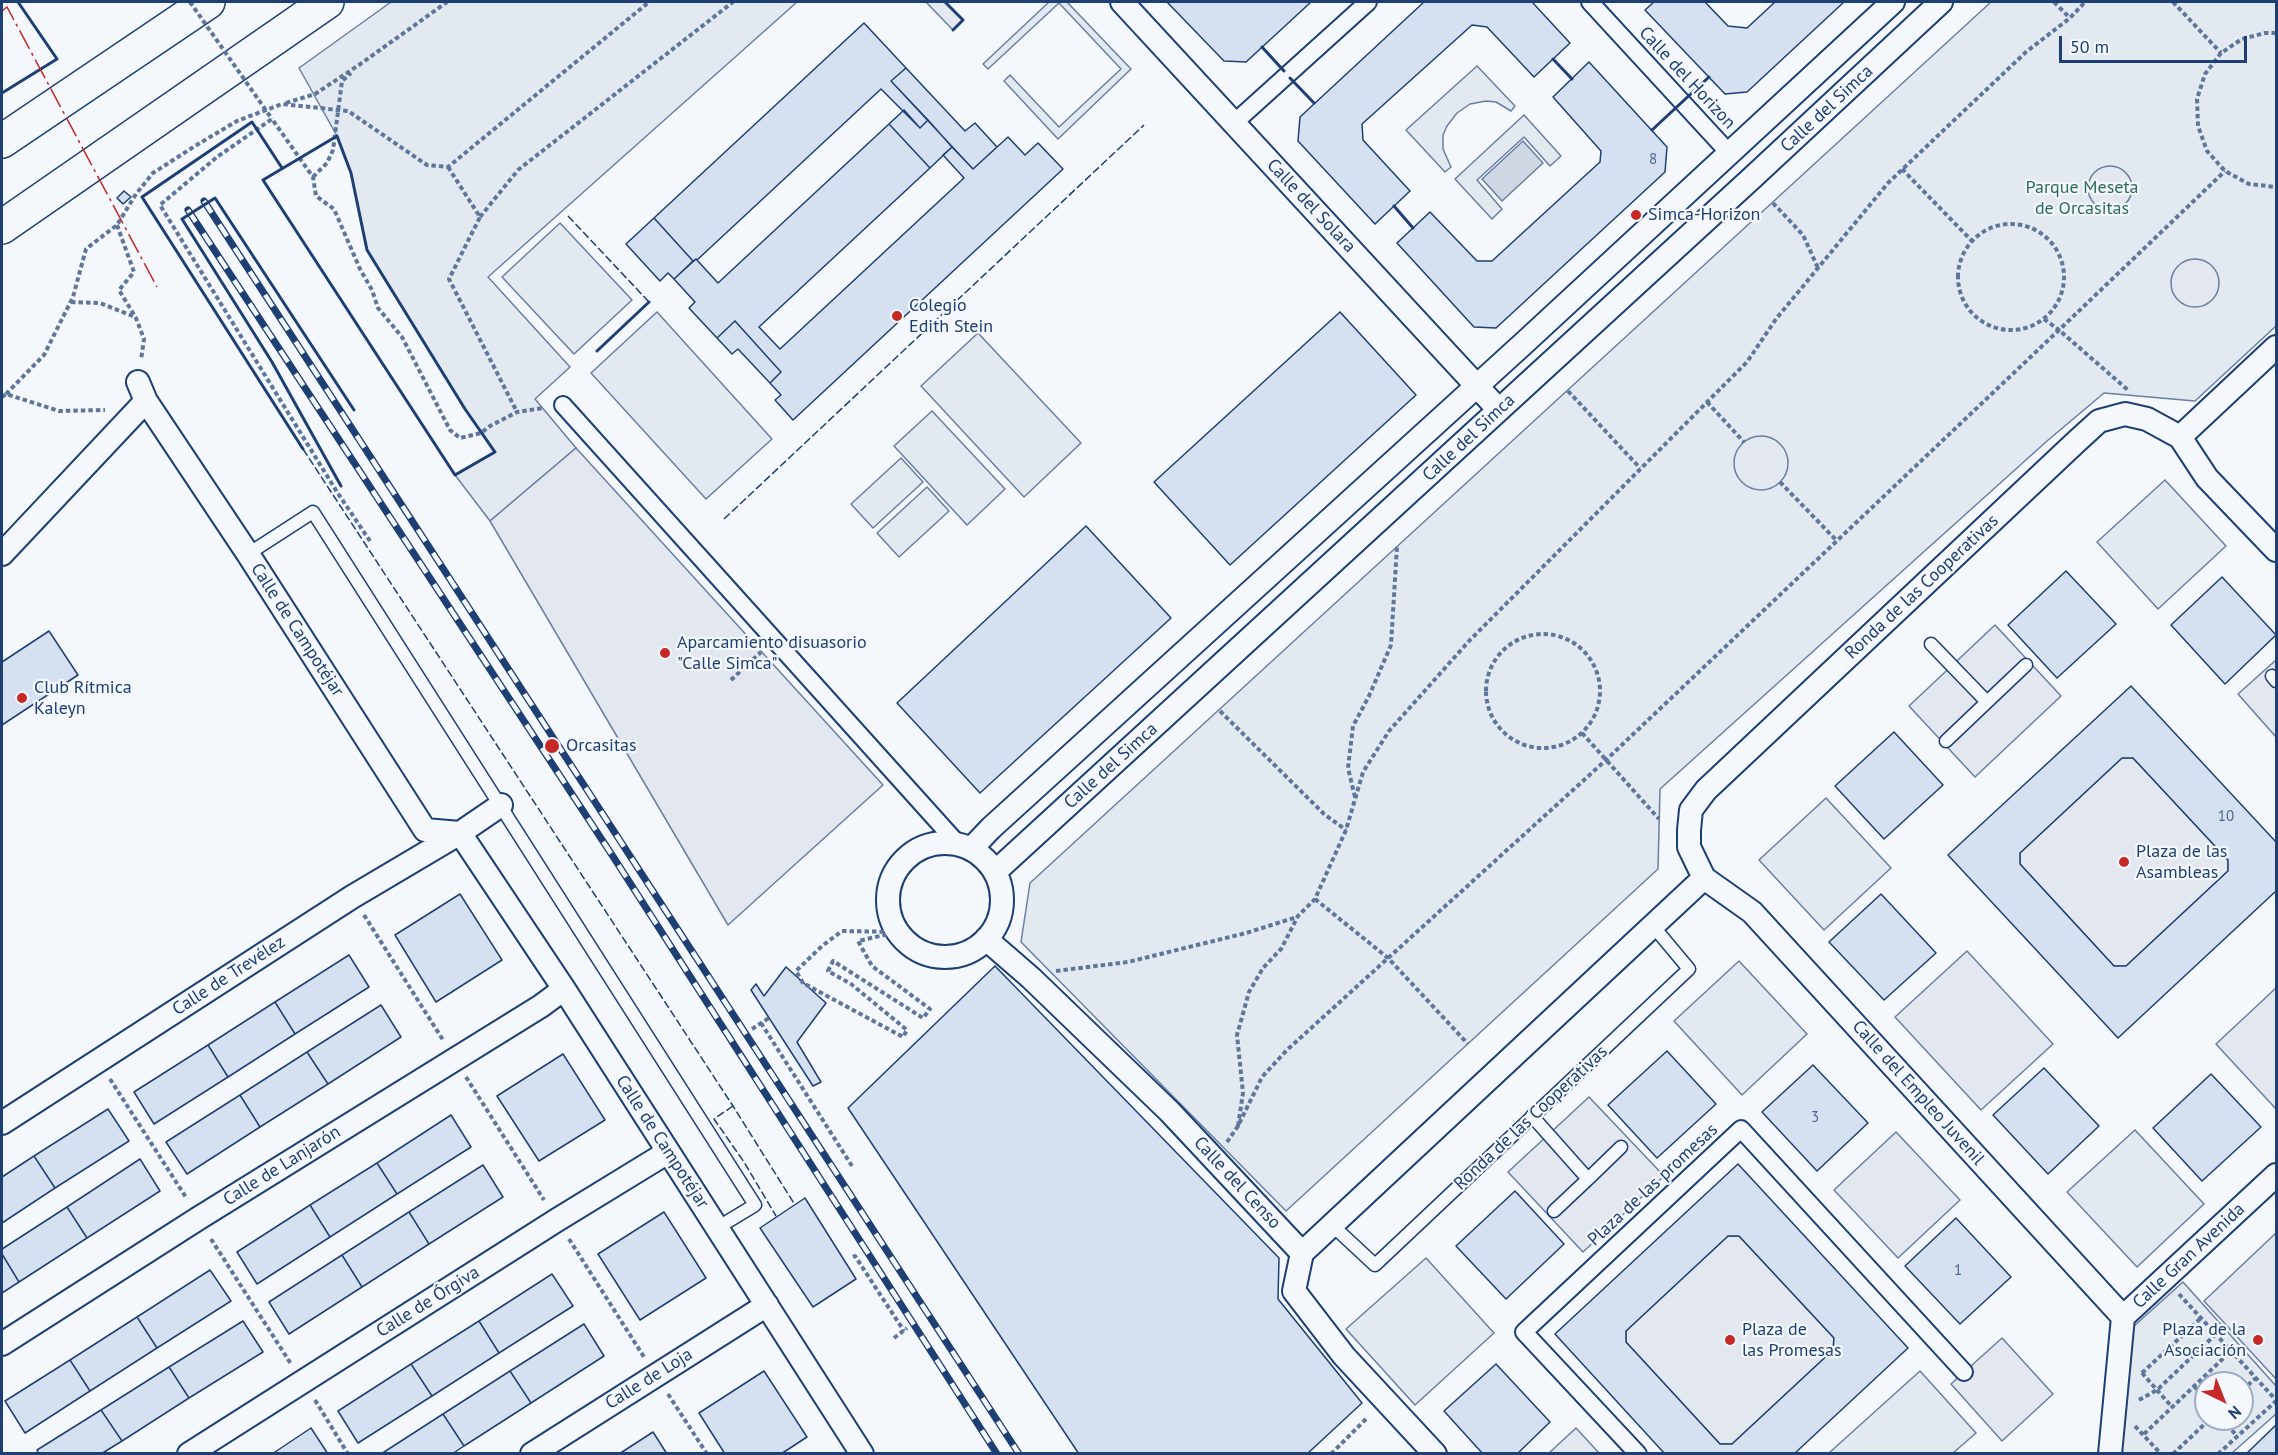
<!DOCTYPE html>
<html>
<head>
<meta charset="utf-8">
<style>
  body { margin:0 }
  #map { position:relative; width:2278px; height:1455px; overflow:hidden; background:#f4f7fb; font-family:"PT Sans",sans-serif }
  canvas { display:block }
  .frame { position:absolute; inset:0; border:3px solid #1d3f73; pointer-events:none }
  .north { position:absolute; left:2194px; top:1371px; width:60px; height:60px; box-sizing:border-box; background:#f4f7fb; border:2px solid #9eadc5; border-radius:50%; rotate:137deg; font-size:16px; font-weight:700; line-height:24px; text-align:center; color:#1d3f73 }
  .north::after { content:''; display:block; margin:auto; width:21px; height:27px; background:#c62828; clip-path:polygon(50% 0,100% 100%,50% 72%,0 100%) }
  .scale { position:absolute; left:2059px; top:36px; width:188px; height:27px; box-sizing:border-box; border:3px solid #1d3f73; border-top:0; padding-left:8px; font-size:18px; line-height:21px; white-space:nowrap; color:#1d3f73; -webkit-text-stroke:4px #f4f7fb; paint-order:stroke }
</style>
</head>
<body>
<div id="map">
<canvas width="2278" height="1455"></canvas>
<div class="frame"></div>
<div class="north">N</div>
<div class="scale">50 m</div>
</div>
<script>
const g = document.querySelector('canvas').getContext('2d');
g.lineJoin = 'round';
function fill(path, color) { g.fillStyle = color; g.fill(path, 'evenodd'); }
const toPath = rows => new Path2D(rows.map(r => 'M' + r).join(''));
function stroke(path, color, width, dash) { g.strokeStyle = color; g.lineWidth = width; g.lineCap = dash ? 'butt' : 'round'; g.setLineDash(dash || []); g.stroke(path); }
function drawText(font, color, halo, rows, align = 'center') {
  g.font = font + ' "PT Sans",sans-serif'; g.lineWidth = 4.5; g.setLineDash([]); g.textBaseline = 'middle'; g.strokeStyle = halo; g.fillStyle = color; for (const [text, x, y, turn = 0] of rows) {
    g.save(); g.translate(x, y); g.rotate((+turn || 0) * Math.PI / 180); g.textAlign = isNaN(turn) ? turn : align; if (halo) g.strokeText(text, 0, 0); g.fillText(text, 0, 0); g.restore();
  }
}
const green = toPath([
  [391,2,797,2,488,277,570,367,535,399,576,448,490,521,455,475,494,452,465,409,367,250,351,173,337,136,299,68,391,2],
  [926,2,945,2,963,20,953,30,926,2],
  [1049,2,1067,2,1131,69,1058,139,1004,81,1010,75,1059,127,1121,69,1059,3,988,69,983,64,1049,2],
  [1991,2,2276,2,2276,326,2195,401,2104,393,2047,441,1660,789,1658,869,1286,1211,1021,942,1030,883,1991,2],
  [1477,66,1515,106,1511,111,1496,102,1486,101,1470,104,1457,113,1447,126,1443,135,1443,149,1451,167,1445,172,1406,130,1477,66],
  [1524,115,1561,156,1550,166,1524,137,1477,180,1502,209,1492,219,1455,179,1524,115],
  [560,223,632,300,574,354,502,277,560,223],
  [657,312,772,439,706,499,591,373,657,312],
  [978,333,1081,443,1024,497,921,386,978,333],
  [932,411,1005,489,967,525,894,446,932,411],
  [901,458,923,482,873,528,851,504,901,458],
  [2165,480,2226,546,2158,609,2097,542,2165,480],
  [927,487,949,511,899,557,877,533,927,487],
  [1826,798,1891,868,1824,930,1759,860,1826,798],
  [1739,961,1807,1034,1742,1095,1674,1021,1739,961],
  [2135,1130,2204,1204,2137,1267,2067,1192,2135,1130],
  [1426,1258,1494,1333,1415,1405,1346,1329,1426,1258],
  [2183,1282,2276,1386,2276,1414,2232,1453,2115,1454,2122,1390,2134,1326,2183,1282],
  [2206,1383,2242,1383,2242,1419,2206,1419,2206,1383],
  [1920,1371,1976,1433,1953,1453,1829,1453,1920,1371]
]);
const parking = toPath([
  '2088 188a22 22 0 1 1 44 0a22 22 0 1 1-44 0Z',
  '2171 283a24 24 0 1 1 48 0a24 24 0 1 1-48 0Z',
  '1734 463a27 27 0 1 1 54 0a27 27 0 1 1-54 0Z',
  [576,448,883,785,728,925,490,521,576,448],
  [1995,625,2061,696,1975,777,1909,706,1995,625],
  [2276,660,2276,737,2238,694,2276,660],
  [2122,758,2133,758,2228,860,2228,871,2126,966,2114,966,2020,864,2020,853,2122,758],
  [1967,951,2053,1044,1981,1110,1895,1017,1967,951],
  [2276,988,2276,1109,2216,1044,2276,988],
  [1589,1097,1664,1176,1583,1252,1508,1172,1589,1097],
  [1896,1132,1960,1200,1898,1258,1834,1190,1896,1132],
  [2276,1233,2276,1379,2204,1301,2276,1233],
  [1728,1236,1739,1236,1834,1338,1833,1350,1732,1444,1720,1444,1626,1342,1626,1331,1728,1236],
  [2002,1338,2053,1394,2002,1441,1951,1384,2002,1338],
  [1576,1428,1599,1453,1549,1453,1576,1428]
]);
const water = toPath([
  [1523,141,1543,163,1502,201,1482,179,1523,141]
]);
const building = toPath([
  [1167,2,1311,2,1246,62,1224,61,1167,2],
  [1424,2,1532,2,1570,43,1534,77,1487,27,1472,25,1362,124,1363,140,1410,191,1375,224,1298,141,1300,117,1424,2],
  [1654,2,1705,2,1728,26,1747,28,1775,2,1844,2,1747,92,1725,94,1645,10,1654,2],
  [864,23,906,68,891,81,928,120,920,128,881,89,697,260,696,259,693,261,654,218,864,23],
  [1589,62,1667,147,1665,172,1496,328,1474,327,1397,243,1430,212,1477,261,1492,261,1600,162,1601,151,1553,97,1589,62],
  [906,68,965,131,975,123,997,147,973,169,891,81,906,68],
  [904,110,920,128,928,120,952,147,930,168,889,124,904,110],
  [889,124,930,168,759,327,780,349,964,178,943,155,952,147,973,169,1008,137,1025,155,1038,143,1063,169,793,420,775,400,781,395,770,383,781,372,735,321,717,338,689,308,695,302,674,279,696,259,718,283,889,124],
  [124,191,131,197,123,204,117,198,124,191],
  [654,218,693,261,674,279,668,273,660,281,626,244,654,218],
  [1340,312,1416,395,1230,565,1154,482,1340,312],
  [735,321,781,372,770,383,738,349,732,354,717,338,735,321],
  [1086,526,1171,618,980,793,897,703,1086,526],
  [2066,571,2116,624,2057,678,2008,625,2066,571],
  [2222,577,2276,635,2225,684,2171,625,2222,577],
  [49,631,78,675,2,725,2,662,49,631],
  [2131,686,2276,842,2276,891,2118,1038,1948,855,2131,686],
  [2122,758,2133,758,2228,860,2228,871,2126,966,2114,966,2020,864,2020,853,2122,758],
  [1894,732,1943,785,1884,839,1835,786,1894,732],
  [460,894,502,960,436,1002,395,935,460,894],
  [1881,894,1936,953,1884,1000,1829,942,1881,894],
  [349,955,369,987,295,1034,275,1002,349,955],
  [995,966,1279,1258,1278,1299,1362,1403,1307,1454,1079,1454,848,1108,995,966],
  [786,967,826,1003,797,1042,821,1082,813,1086,751,990,756,984,764,996,786,967],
  [275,1002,295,1034,228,1077,208,1045,275,1002],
  [381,1005,401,1037,328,1084,307,1052,381,1005],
  [208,1045,228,1077,154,1124,134,1092,208,1045],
  [1667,1051,1716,1104,1657,1158,1608,1105,1667,1051],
  [307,1052,328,1084,260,1127,240,1095,307,1052],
  [563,1054,605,1120,539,1161,497,1096,563,1054],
  [1813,1065,1868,1123,1817,1171,1762,1112,1813,1065],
  [2044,1068,2099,1126,2048,1174,1993,1115,2044,1068],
  [2211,1074,2261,1127,2202,1181,2153,1128,2211,1074],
  [240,1095,260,1127,187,1174,166,1142,240,1095],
  [108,1109,129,1141,55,1188,34,1156,108,1109],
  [451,1115,471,1147,397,1194,377,1163,451,1115],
  [34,1156,55,1188,2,1223,2,1177,34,1156],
  [140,1159,160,1191,87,1238,67,1207,140,1159],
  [377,1163,397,1194,330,1237,310,1205,377,1163],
  [1738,1164,1908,1348,1794,1454,1665,1454,1555,1334,1738,1164],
  [1728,1236,1739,1236,1834,1338,1833,1350,1732,1444,1720,1444,1626,1342,1626,1331,1728,1236],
  [483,1165,503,1197,429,1244,409,1212,483,1165],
  [1515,1191,1564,1244,1506,1299,1456,1246,1515,1191],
  [805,1198,856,1279,813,1307,760,1228,805,1198],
  [310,1205,330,1237,257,1284,237,1252,310,1205],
  [67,1207,87,1238,19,1282,2,1254,2,1249,67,1207],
  [409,1212,429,1244,362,1287,342,1255,409,1212],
  [664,1212,706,1278,640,1320,598,1254,664,1212],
  [1956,1218,2011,1277,1960,1324,1905,1266,1956,1218],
  [2,1254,19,1282,2,1293,2,1254],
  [342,1255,362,1287,289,1334,269,1302,342,1255],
  [210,1270,231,1301,157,1348,137,1317,210,1270],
  [552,1274,573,1306,499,1353,479,1321,552,1274],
  [137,1317,157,1348,90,1391,70,1360,137,1317],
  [243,1321,263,1352,189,1398,169,1367,243,1321],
  [479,1321,499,1353,432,1396,411,1364,479,1321],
  [584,1324,604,1356,531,1403,510,1371,584,1324],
  [70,1360,90,1391,25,1433,5,1401,70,1360],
  [411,1364,432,1396,358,1443,338,1411,411,1364],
  [1496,1364,1550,1422,1517,1454,1483,1454,1444,1411,1496,1364],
  [169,1367,189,1398,122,1441,101,1410,169,1367],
  [510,1371,531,1403,464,1446,443,1414,510,1371],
  [764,1371,807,1437,781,1454,725,1454,699,1413,764,1371],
  [101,1410,122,1441,101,1454,39,1454,37,1450,101,1410],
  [443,1414,464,1446,452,1454,381,1454,443,1414],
  [2276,1425,2276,1454,2246,1454,2276,1425],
  [311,1428,328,1454,272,1454,311,1428],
  [653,1432,667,1454,619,1454,653,1432]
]);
const path = toPath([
  [2054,2,2070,18],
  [2173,2,2221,53],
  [2276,33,2265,33,2242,39,2221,53,2205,74,2197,99,2198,126,2207,151,2225,171,2249,184,2276,187],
  [286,103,315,94,359,65,447,2],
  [448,167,480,217,449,279,517,412],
  [1902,169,1972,241],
  [313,177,327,163,333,150,342,81,351,73],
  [1773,203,1803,235,1818,268],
  [480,217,518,170,733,2],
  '1958 277a53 53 0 1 1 106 0a53 53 0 1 1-106 0Z',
  [117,225,134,272,119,290,136,318,144,339,141,360],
  [71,302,100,303,135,317],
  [2044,319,2059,330,2225,171],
  [1568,391,1640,468],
  [6,394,44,355,73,297,86,249,117,225,136,194,153,173,195,146,237,121,282,104,348,111,427,165,448,167,649,2],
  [2,397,6,394,59,411,105,410],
  [1707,402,1744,442],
  [1780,482,1837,541],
  [370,541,337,492,160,205,217,157,272,119,313,177,316,196,334,209,360,269,372,290,378,308,402,337,450,430,460,438,481,433,490,426,517,412,543,408],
  '1486 691a57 57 0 1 1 114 0a57 57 0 1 1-114 0Z',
  [731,680,761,652],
  [1220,711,1324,814,1346,830],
  [1582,733,1659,819],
  [1355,797,1348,768,1353,726,1369,696,1391,645,1397,546],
  [1315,899,1388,958,1468,1044],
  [364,915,443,1040],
  [842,931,898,932,858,941,872,966,930,1009,923,1018,833,961,828,971,851,984,907,1030,903,1037,803,983,796,971,822,946,842,931],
  [1056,971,1128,962,1246,933,1297,917],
  [761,1023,852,1166],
  [752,1029,769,1018],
  [466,1077,544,1200],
  [110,1079,187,1199],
  [1238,1126,1243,1093,1237,1035,1249,992,1263,968,1281,949,1298,916,1315,899,1346,830,1363,772,1389,731,1469,641,1747,362,1776,319,1888,183,2026,52,2070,18,2085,2],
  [1227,1142,1238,1126,1262,1077,1287,1050,1606,760,2059,330,2129,391],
  [211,1239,291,1364],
  [569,1239,644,1357],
  [853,1257,855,1256,904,1331],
  [2179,1294,2276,1400],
  [894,1338,907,1328],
  [2142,1373,2201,1318],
  [2142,1373,2172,1407],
  [2194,1386,2206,1400],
  [2242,1390,2256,1378],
  [668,1394,707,1454],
  [315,1400,348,1454],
  [2139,1400,2157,1390,2216,1334],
  [2222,1419,2237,1436],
  [2135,1426,2161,1454],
  [2144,1434,2231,1351],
  [1331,1454,1368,1417],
  [2173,1454,2210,1419],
  [2218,1454,2276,1401]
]);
const service = toPath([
  [248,554,313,512,755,1205,717,1228],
  [1931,644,1987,702,2026,665],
  [2272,676,2276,681],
  [1946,741,1987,702],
  [1532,1116,1588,1179,1621,1147],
  [1554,1211,1588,1179],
  [1332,1225,1375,1265,1689,969,1653,926]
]);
const pedestrian = toPath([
  [1590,2,1730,154],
  [1234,123,1368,2],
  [563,405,958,844],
  [1638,1454,1524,1332,1741,1129,1964,1372]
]);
const minor = toPath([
  [1122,2,1499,410],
  [138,382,146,401,248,554,425,830,460,833,501,805],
  [2180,437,2207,478,2276,550],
  [2,554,146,401],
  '888 900a57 57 0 1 1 114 0a57 57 0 1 1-114 0Z',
  [971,849,991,828,1523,344,1893,2],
  [995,872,1753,177,1941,2],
  [1704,878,1752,912,2123,1317],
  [986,939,1031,978,1170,1112,1302,1253,1294,1291,1344,1356,1435,1454],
  [2,1123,352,897,460,833,564,989,862,1454],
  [1302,1253,1704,878,1689,847,1689,830,1691,810,1706,790,2076,442,2099,421,2125,414,2147,419,2180,437,2276,347],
  [2,1344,199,1218,541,1006,564,989],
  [189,1454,557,1220,668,1152],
  [532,1454,767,1305],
  [2110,1454,2123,1317,2276,1175]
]);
const motorway = toPath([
  [2,141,208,2],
  [2,227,327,2]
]);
const rail = toPath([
  [204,201,1019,1454],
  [188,210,614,858,997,1454]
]);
const pathBridge = toPath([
  [190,2,272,119]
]);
const fence = toPath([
  [568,216,649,302],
  [303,449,733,1106,795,1205],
  [724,519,1144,125],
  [733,1106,714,1119,744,1162,776,1216]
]);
const wall = toPath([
  [945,2,963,20,953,30],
  [1262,47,1284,71],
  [1553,59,1572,79],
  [1290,78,1314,103],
  [2,93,57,59,18,2],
  [1652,130,1709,77],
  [337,136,351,173,367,250,465,409,495,452,455,475,263,180,337,136],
  [282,168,252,122,142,197,303,449],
  [1394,206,1413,228],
  [597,351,649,302],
  [341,486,272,362,182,219,215,198,354,410]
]);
const power = toPath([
  [2,11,7,7,157,287]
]);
const markers = [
  [1636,215,6,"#c62828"],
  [897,316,6,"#c62828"],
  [665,653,6,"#c62828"],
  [22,698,6,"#c62828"],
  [552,746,8,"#c62828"],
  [2124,862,6,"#c62828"],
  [1730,1340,6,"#c62828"],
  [2258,1340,6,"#c62828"]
];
const numberNames = [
  ["8",1653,160],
  ["10",2226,817],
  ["3",1815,1118],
  ["1",1958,1271]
];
const streetNames = [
  ["Calle del Horizon",1687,78,47],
  ["Calle del Simca",1827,109,-43],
  ["Calle del Solara",1311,206,47],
  ["Calle del Simca",1469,438,-43],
  ["Ronda de las Cooperativas",1922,587,-43],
  ["Calle de Campotéjar",297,630,57],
  ["Calle del Simca",1111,766,-42],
  ["Calle de Trevélez",229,976,-33],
  ["Calle del Empleo Juvenil",1918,1093,48],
  ["Ronda de las Cooperativas",1531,1118,-43],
  ["Calle de Campotéjar",662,1142,57],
  ["Calle de Lanjarón",282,1166,-32],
  ["Calle del Censo",1237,1183,47],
  ["Plaza de las promesas",1653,1185,-43],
  ["Calle Gran Avenida",2189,1256,-43],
  ["Calle de Órgiva",428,1302,-32],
  ["Calle de Loja",649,1379,-32]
];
const parkNames = [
  ["Parque Meseta",2082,188],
  ["de Orcasitas",2082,209]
];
const poiNames = [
  ["Simca-Horizon",1648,215],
  ["Colegio",909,306],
  ["Edith Stein",909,327],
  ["Aparcamiento disuasorio",677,643],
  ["\"Calle Simca\"",677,664],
  ["Club Rítmica",34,688],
  ["Kaleyn",34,709],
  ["Orcasitas",566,746],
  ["Plaza de las",2136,852],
  ["Asambleas",2136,873],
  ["Plaza de",1742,1330],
  ["las Promesas",1742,1351],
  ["Plaza de la",2246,1330,"right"],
  ["Asociación",2246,1351,"right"]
];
fill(green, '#e3e9f0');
stroke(green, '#687fa3', 1.5);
fill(parking, '#e3e8f0');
stroke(parking, '#687fa3', 1.5);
fill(water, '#cfd7e4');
stroke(water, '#687fa3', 1.5);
fill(building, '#d5e0f0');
stroke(building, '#1d3f73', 1.5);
stroke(service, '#1d3f73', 15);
stroke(pedestrian, '#1d3f73', 20);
stroke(minor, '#1d3f73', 26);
stroke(motorway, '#1d3f73', 36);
stroke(path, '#5e769c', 4, [4.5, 3]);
stroke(service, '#f4f7fb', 12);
stroke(pedestrian, '#f4f7fb', 16);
stroke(minor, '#f4f7fb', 22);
stroke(motorway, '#f4f7fb', 33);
stroke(rail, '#1d3f73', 7);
stroke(rail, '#f4f7fb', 4.5, [14]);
stroke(pathBridge, '#5e769c', 4, [4.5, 3]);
stroke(fence, '#1d3f73', 1.5, [8, 3]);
stroke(wall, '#1d3f73', 3);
stroke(power, '#c62828', 1.5, [21, 4.5, 3, 4.5]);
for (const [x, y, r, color] of markers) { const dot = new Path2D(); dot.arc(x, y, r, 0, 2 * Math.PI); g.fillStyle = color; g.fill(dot); stroke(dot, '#f4f7fb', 2); }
drawText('15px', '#4b6792', null, numberNames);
drawText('18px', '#1d3f73', '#f4f7fb', streetNames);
drawText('18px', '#2c6c60', '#f4f7fb', parkNames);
drawText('18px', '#1d3f73', '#f4f7fb', poiNames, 'left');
</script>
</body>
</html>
